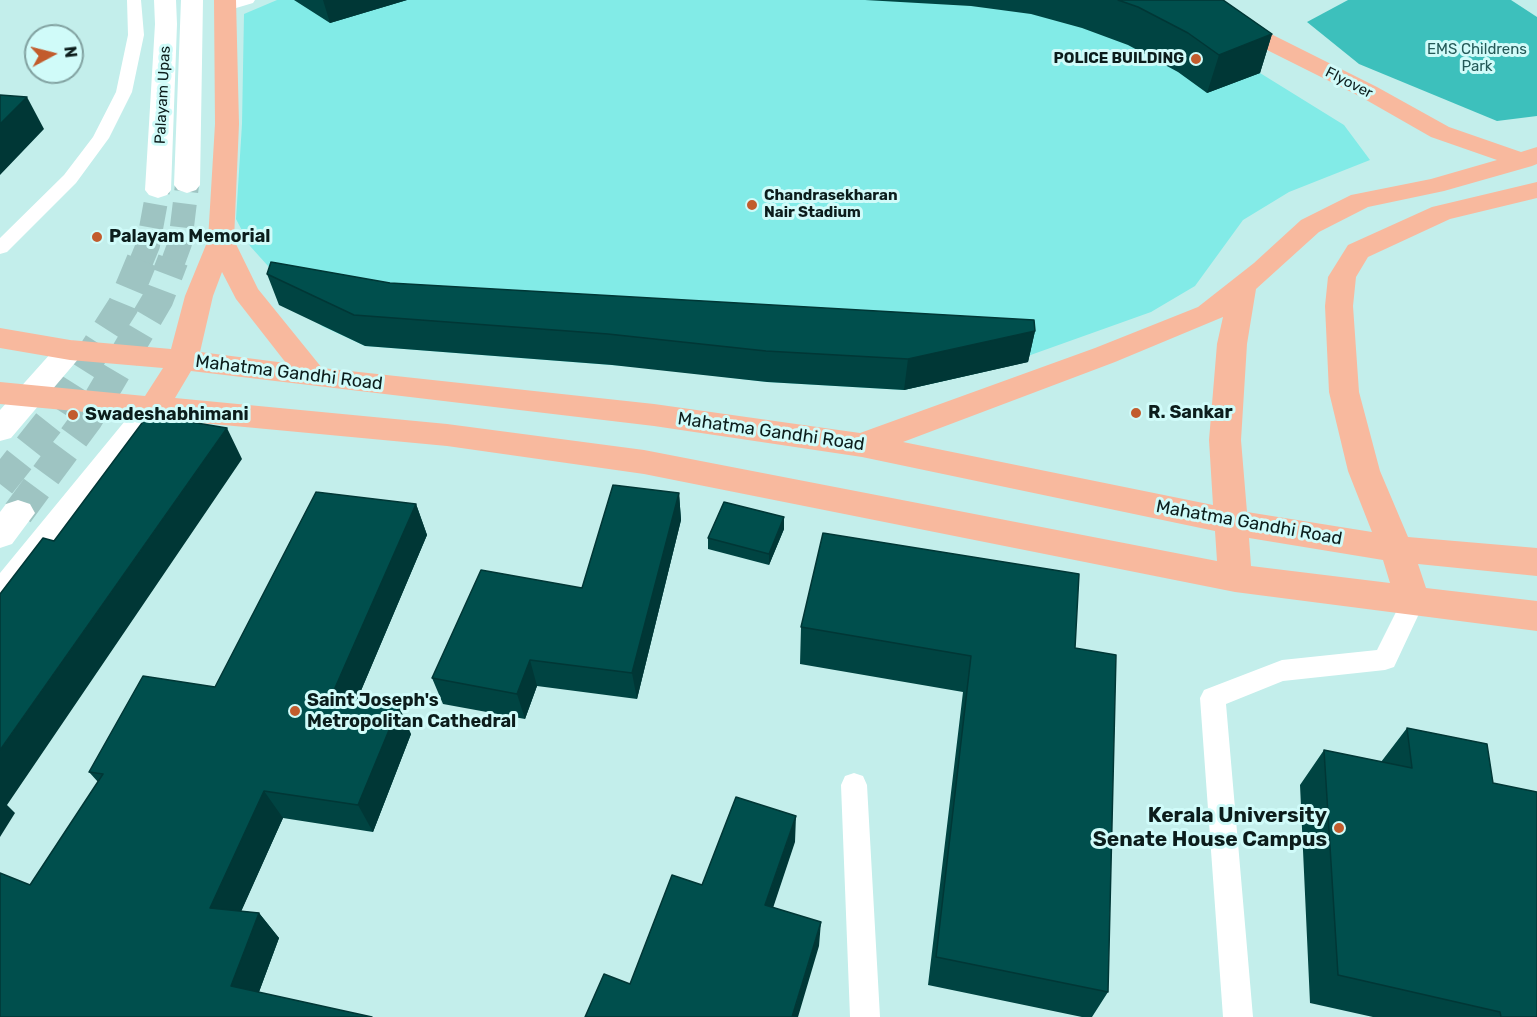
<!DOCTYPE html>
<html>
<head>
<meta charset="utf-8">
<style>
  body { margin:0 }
  #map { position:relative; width:1537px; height:1017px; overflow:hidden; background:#c3eeeb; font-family:Rubik,sans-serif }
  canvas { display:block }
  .north { position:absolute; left:24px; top:24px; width:60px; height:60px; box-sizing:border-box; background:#d0fbf9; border:2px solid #82a2a1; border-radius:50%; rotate:83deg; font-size:16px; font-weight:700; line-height:24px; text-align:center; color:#0c1d1c }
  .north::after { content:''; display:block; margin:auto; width:21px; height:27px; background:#c25c2d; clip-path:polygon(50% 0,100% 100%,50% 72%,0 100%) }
</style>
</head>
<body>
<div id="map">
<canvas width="1537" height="1017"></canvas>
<div class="north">N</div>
</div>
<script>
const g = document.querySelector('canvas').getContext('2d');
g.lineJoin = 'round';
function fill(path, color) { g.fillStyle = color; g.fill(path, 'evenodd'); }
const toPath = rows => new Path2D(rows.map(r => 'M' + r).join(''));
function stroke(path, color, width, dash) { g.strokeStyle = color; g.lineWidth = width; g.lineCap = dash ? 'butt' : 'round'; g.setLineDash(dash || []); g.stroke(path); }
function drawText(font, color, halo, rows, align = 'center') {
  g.font = font + ' Rubik,sans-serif'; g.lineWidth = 6; g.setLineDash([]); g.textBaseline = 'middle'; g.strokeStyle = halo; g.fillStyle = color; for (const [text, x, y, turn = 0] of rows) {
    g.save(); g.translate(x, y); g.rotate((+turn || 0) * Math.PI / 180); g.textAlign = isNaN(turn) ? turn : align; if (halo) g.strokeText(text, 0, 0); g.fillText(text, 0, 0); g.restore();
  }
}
const green = toPath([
  [277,0,1131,0,1220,44,1260,73,1344,125,1370,160,1289,192,1243,220,1195,286,1151,312,983,372,904,390,766,382,649,368,365,346,322,326,250,246,236,219,242,124,244,14]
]);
const forest = toPath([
  [1348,0,1511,0,1537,17,1537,116,1497,121,1359,64,1307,22]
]);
const secondaryTunnelFar1 = toPath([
  [141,262,148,245,158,190],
  [173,262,180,243,187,185]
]);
const secondaryTunnel = toPath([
  [0,484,49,422,123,306,142,260],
  [18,513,88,418,158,299,173,260]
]);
const lane = toPath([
  [127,0,141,0,144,35,132,92,109,138,76,183,7,252,0,254,0,238,64,175,93,137,116,92,128,35,127,0],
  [233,0,255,0,253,3,226,11,219,7,221,4,233,0],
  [1413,591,1421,594,1425,601,1394,667,1385,670,1283,681,1226,704,1253,1017,1223,1017,1200,698,1204,690,1282,660,1377,650,1405,594,1413,591],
  [854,773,863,776,867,785,880,1017,850,1017,841,785,845,776,854,773]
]);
const secondary = toPath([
  [154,0,176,0,177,24,171,190,167,195,158,198,149,195,145,190,155,24,154,0],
  [181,0,203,0,200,185,196,190,187,193,178,190,174,185,181,0],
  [70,340,80,343,85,350,80,357,11,438,0,441,0,410,60,343,70,340],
  [154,396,165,399,169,407,165,415,12,608,0,612,0,573,143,399,154,396],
  [18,500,30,504,35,513,12,544,0,548,0,512,6,504,18,500]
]);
const primary = toPath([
  [214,0,236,0,239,124,234,240,258,289,322,368,654,404,860,433,1095,348,1198,307,1254,263,1301,220,1351,195,1431,179,1497,160,1431,137,1361,97,1247,40,1169,5,1166,0,1195,0,1263,30,1377,87,1449,127,1521,152,1537,147,1537,164,1532,166,1444,191,1368,207,1319,232,1256,289,1247,344,1241,440,1247,512,1372,532,1348,471,1329,392,1325,306,1328,277,1348,245,1432,207,1537,182,1537,198,1450,219,1368,257,1356,277,1353,306,1359,392,1380,471,1408,537,1537,548,1537,576,1418,564,1426,588,1537,601,1537,631,1235,592,644,474,447,446,0,404,0,382,145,396,163,368,70,360,0,348,0,328,70,340,171,349,185,296,208,240,215,124,214,0],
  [222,272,236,299,286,363,200,352,213,296,222,272],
  [1223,317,1217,344,1209,440,1213,505,903,442,1115,362,1223,317],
  [191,371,654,426,862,457,1215,531,1217,561,644,450,447,424,175,398,191,371],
  [1249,538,1383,560,1390,583,1251,566,1249,538]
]);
const wall = toPath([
  [294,0,407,0,330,23],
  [865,0,1223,0,1272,34,1260,73,1207,93,1178,72,1128,45,1082,28,1031,14,971,6],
  [267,274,390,283,1035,331,1028,362,904,390,767,382,612,365,365,346,279,305],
  [679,493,681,520,637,699,537,686,525,719,443,704,432,678,582,588],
  [416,504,427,535,357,700,411,734,373,832,283,818,241,911,259,913,279,938,259,992,0,1017,30,885,98,782,89,772,215,687],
  [784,529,769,565,708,549,708,538],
  [801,627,1075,648,1108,992,1092,1017,1082,1017,928,985,963,692,800,664],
  [1407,728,1493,783,1537,1017,1373,1017,1310,1003,1300,785,1324,750,1381,762]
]);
const shadedWall = toPath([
  [323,0,407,0,330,23],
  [1272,34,1260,73,1207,93,1219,55],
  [27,97,44,129,0,175,0,124],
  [1035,331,1028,362,904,390,908,359],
  [227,428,242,459,7,805,15,813,0,837,0,750],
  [679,493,681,520,637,699,632,673],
  [416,504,427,535,346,726,331,697],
  [784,517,784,529,769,565,769,554],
  [530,660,537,686,525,719,517,694],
  [399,706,411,734,373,832,358,805],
  [264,791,283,818,232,932,210,908],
  [796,816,795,842,766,929,765,905],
  [259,913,279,938,253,1008,231,986],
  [821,922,819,946,798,1017,792,1017]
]);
const building = toPath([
  [1118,0,1223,0,1272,34,1219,55,1188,33,1138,7,1118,0],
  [0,95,27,97,0,124,0,95],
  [271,262,390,283,1034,320,1035,331,908,359,766,351,608,334,354,315,267,274,271,262],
  [148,415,227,428,0,750,0,594,43,538,54,541,148,415],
  [613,485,679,493,632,673,530,660,517,694,432,678,481,570,582,588,613,485],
  [316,492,416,504,331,697,399,706,358,805,264,791,210,908,259,913,231,986,372,1017,0,1017,0,873,30,885,103,774,89,772,143,676,215,687,316,492],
  [724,502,784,517,769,554,708,538,724,502],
  [823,533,1079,574,1075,648,1116,655,1108,992,936,957,971,656,801,627,823,533],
  [1407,728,1487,744,1493,783,1537,792,1537,1017,1501,1017,1500,1012,1338,975,1324,750,1412,768,1407,728],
  [736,797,796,816,765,905,821,922,792,1017,585,1017,604,974,630,984,672,875,702,885,736,797]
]);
const markers = [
  [1196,59,6,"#c25c2d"],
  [752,205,6,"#c25c2d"],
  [97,237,6,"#c25c2d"],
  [1136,413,6,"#c25c2d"],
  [73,415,6,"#c25c2d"],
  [295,711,6,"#c25c2d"],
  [1339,828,6,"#c25c2d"]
];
const farParknames = [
  ["EMS Childrens",1477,50],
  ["Park",1477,67]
];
const farPoinames = [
  ["POLICE BUILDING",1184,59],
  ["Chandrasekharan",764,196,"left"],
  ["Nair Stadium",764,213,"left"]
];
const farStreetnames = [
  ["Flyover",1349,83,27],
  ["Palayam Upas",163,95,-87]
];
const poiNames = [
  ["Palayam Memorial",109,237],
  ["R. Sankar",1148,413],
  ["Swadeshabhimani",85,415],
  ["Saint Joseph's",307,701],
  ["Metropolitan Cathedral",307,722]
];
const streetNames = [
  ["Mahatma Gandhi Road",289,373,7],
  ["Mahatma Gandhi Road",771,432,8],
  ["Mahatma Gandhi Road",1249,523,10]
];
const nearPoinames = [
  ["Kerala University",1327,816],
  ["Senate House Campus",1327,840]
];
fill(green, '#82ebe7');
fill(forest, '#3dc0bc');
stroke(secondaryTunnelFar1, '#9ec4c2', 24, [24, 12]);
stroke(secondaryTunnel, '#9ec4c2', 31, [31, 16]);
fill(lane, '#fff');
fill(secondary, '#fff');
fill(primary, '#f8b99e');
fill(wall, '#004442');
fill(shadedWall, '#003736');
fill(building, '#004f4d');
stroke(building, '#003736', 1.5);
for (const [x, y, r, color] of markers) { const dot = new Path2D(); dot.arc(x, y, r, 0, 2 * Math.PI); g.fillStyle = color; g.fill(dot); stroke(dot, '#d0fbf9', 2); }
drawText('15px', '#235957', '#d0fbf9', farParknames);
drawText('bold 15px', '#0c1d1c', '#d0fbf9', farPoinames, 'right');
drawText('15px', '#0c1d1c', '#d0fbf9', farStreetnames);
drawText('bold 18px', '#0c1d1c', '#d0fbf9', poiNames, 'left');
drawText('18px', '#0c1d1c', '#d0fbf9', streetNames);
drawText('bold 21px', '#0c1d1c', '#d0fbf9', nearPoinames, 'right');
</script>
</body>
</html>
